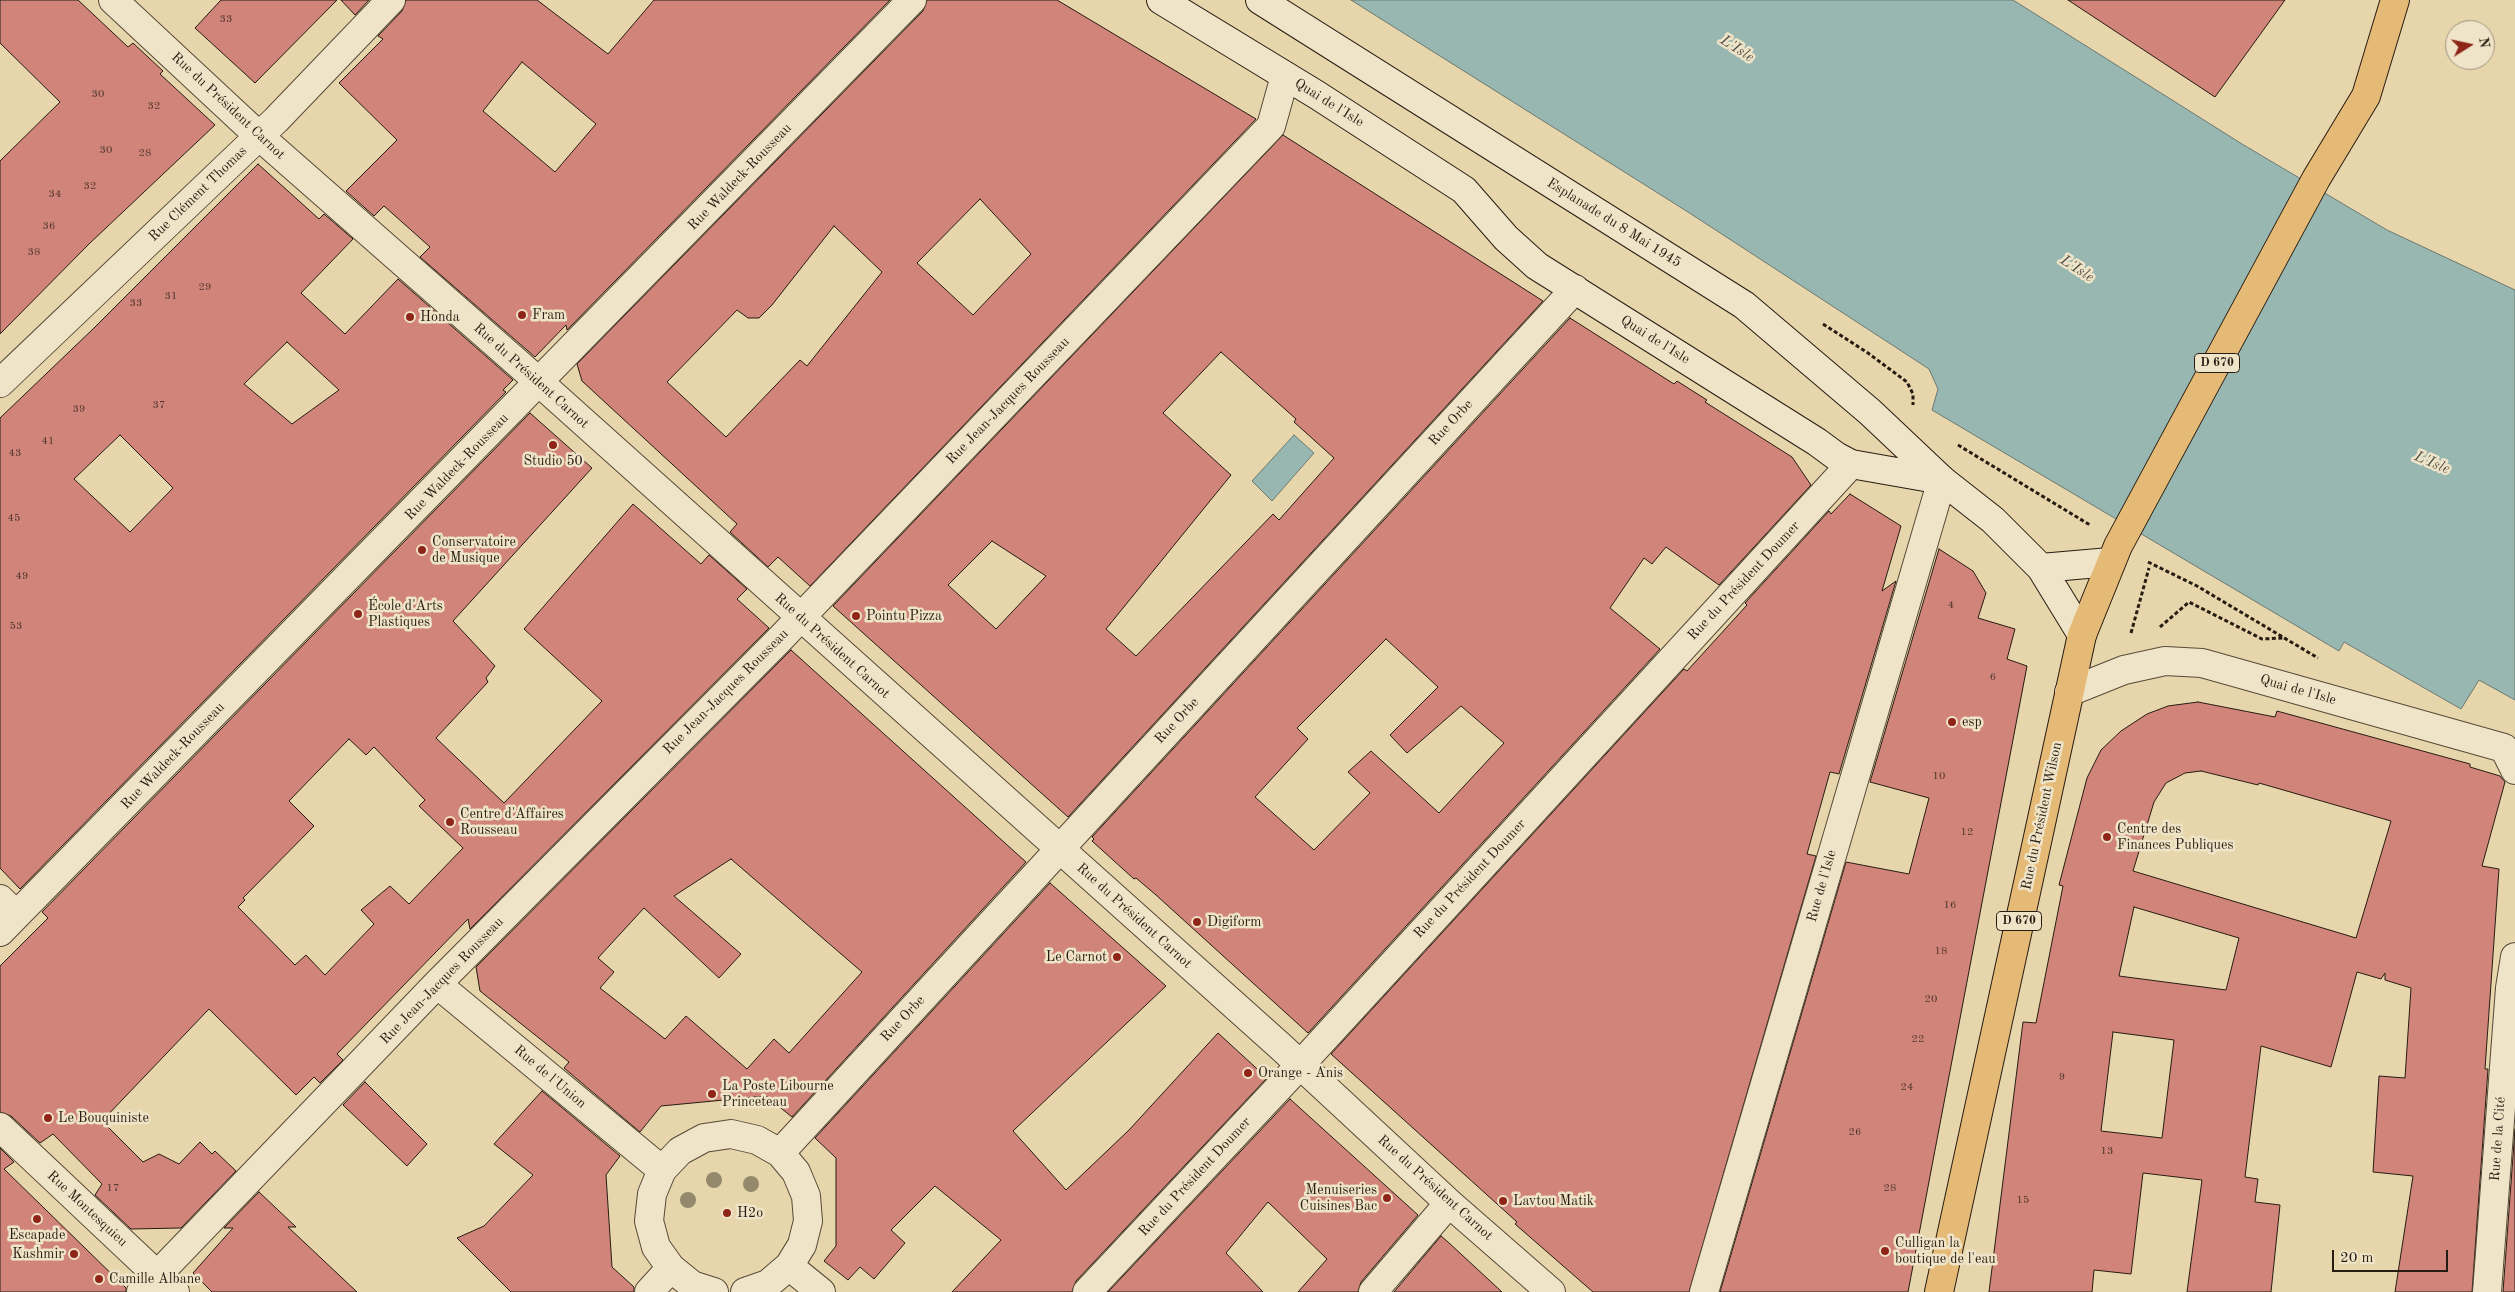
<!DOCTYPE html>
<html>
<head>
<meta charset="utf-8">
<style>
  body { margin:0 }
  #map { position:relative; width:2515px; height:1292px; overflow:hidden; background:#e7d5ab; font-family:"Old Standard TT",serif }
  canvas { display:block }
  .north { position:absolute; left:2445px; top:20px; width:50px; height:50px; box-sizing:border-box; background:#efe4c8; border:1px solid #9f947f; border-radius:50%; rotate:80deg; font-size:14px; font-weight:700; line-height:20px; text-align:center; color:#271c12 }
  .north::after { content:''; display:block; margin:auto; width:18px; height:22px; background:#8f2418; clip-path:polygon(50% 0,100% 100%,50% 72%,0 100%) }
  .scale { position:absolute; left:2332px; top:1250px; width:116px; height:22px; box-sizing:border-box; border:2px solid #271c12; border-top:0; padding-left:6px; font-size:15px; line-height:18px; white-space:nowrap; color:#271c12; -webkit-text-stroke:4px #efe4c8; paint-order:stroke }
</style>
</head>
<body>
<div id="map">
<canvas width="2515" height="1292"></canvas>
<div class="north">N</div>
<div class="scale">20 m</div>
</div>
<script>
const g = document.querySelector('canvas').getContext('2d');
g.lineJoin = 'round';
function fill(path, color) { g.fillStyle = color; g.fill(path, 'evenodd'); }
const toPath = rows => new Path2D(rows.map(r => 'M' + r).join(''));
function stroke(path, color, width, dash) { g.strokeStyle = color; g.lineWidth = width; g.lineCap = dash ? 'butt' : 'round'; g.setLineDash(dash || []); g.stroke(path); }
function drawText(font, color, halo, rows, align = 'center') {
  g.font = font + ' "Old Standard TT",serif'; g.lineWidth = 5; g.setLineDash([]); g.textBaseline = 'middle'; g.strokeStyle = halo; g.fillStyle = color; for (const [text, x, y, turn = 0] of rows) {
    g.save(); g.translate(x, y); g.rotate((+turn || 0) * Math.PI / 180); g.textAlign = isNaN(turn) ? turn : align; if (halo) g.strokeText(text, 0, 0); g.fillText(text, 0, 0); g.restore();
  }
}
const water = toPath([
  [1351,0,2013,0,2242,144,2387,230,2515,290,2515,700,2479,680,2461,709,2344,642,2339,651,1932,410,1938,389,1929,369,1688,212,1351,0],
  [1294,435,1314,453,1272,501,1252,481,1294,435]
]);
const building = toPath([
  [0,0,78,0,128,47,133,43,163,71,160,74,215,125,89,244,0,334,0,161,60,102,0,43,0,0],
  [221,0,337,0,255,83,195,28,221,0],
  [341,0,369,0,355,15,341,0],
  [406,0,537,0,608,54,654,0,890,0,567,330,566,325,535,357,420,257,430,247,384,206,374,216,346,191,397,140,339,83,383,39,378,36,402,11,406,0],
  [522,62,596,124,555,172,483,111,522,62],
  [927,0,1057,0,1256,119,810,586,778,557,768,567,730,532,737,524,582,381,577,364,923,11,927,0],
  [980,199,1031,254,973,315,917,263,980,199],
  [834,226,882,272,807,366,800,360,726,437,667,382,737,310,748,318,759,318,772,305,834,226],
  [2068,0,2285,0,2215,97,2068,0],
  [1283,135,1543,301,1068,817,833,606,1283,135],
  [1221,352,1296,419,1294,422,1334,458,1279,520,1273,514,1136,656,1106,629,1231,475,1163,413,1221,352],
  [992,541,1046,576,996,629,948,585,992,541],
  [258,164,319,219,324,214,353,239,301,293,345,334,398,279,513,380,503,390,506,392,20,889,0,868,0,418,94,328,258,164],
  [287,342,339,390,292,424,244,384,287,342],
  [120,435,173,488,130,532,74,479,120,435],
  [1570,318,1674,384,1677,381,1707,400,1705,402,1792,457,1811,485,1719,585,1666,547,1652,564,1644,558,1610,608,1660,649,1308,1033,1156,895,1136,878,1134,879,1092,841,1094,839,1092,837,1570,318],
  [1386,639,1438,687,1390,735,1407,753,1461,706,1504,743,1439,813,1371,751,1348,772,1370,793,1314,850,1255,797,1308,739,1297,728,1386,639],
  [530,413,592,468,453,621,495,666,486,678,488,682,436,738,504,803,602,701,524,629,633,504,701,564,709,555,747,589,737,599,769,628,470,929,468,919,337,1054,343,1060,320,1083,314,1077,296,1095,209,1009,102,1121,143,1162,159,1154,179,1164,200,1142,212,1154,215,1151,236,1171,181,1228,131,1229,95,1195,102,1184,53,1134,40,1143,11,1116,0,1112,0,966,48,918,42,912,530,413],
  [349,739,366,755,374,747,425,800,419,806,463,848,409,904,390,886,361,910,374,924,325,975,306,955,295,965,238,907,245,900,243,898,314,826,289,801,349,739],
  [1850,494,1901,526,1882,591,1896,581,1839,774,1830,772,1807,854,1816,856,1689,1292,1593,1292,1515,1224,1517,1222,1331,1054,1684,669,1687,671,1747,605,1745,603,1829,511,1831,514,1850,494],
  [1939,549,1973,571,1986,593,1978,618,2015,629,2007,659,2027,666,1908,1292,1720,1292,1846,862,1909,874,1929,798,1870,782,1939,549],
  [791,650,1026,862,792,1117,766,1096,661,1106,640,1132,564,1068,569,1062,480,991,476,967,791,650],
  [731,859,862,972,789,1053,774,1039,747,1069,686,1016,665,1039,600,988,614,972,598,958,644,908,719,978,741,954,674,896,731,859],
  [2198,702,2275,717,2277,711,2470,764,2470,767,2500,776,2505,782,2482,866,2499,869,2485,1069,2488,1069,2472,1292,2395,1292,2413,1176,2373,1172,2379,1076,2405,1078,2411,988,2385,980,2385,973,2381,979,2357,972,2331,1067,2261,1046,2245,1177,2258,1179,2255,1202,2280,1205,2271,1292,2187,1292,2202,1180,2143,1173,2131,1274,2094,1270,2092,1292,1989,1292,2023,1022,2036,1023,2063,886,2059,885,2087,778,2101,750,2121,731,2147,714,2168,706,2198,702],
  [2201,771,2258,785,2259,783,2391,821,2356,938,2133,871,2154,802,2166,783,2185,773,2201,771],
  [2134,907,2239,938,2226,990,2119,976,2134,907],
  [2113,1032,2174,1040,2162,1138,2101,1131,2113,1032],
  [1050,883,1166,986,1013,1131,1066,1190,1129,1130,1218,1033,1267,1078,1076,1281,1072,1292,952,1292,1001,1240,935,1186,891,1230,905,1243,874,1279,860,1267,848,1280,824,1261,836,1246,836,1158,815,1138,1050,883],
  [365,1082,427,1144,407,1166,343,1105,365,1082],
  [542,1091,620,1156,606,1175,612,1267,634,1287,634,1292,511,1292,457,1238,484,1226,533,1175,494,1144,542,1091],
  [1290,1099,1418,1215,1361,1282,1358,1292,1298,1292,1327,1259,1268,1202,1226,1253,1263,1292,1108,1292,1290,1099],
  [2515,1129,2515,1292,2503,1292,2515,1129],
  [0,1148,14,1162,4,1169,126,1288,126,1292,0,1292,0,1148],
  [259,1192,296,1227,288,1227,357,1292,212,1292,193,1273,233,1228,224,1228,259,1192],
  [1441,1236,1448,1242,1502,1292,1394,1292,1441,1236]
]);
const path = toPath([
  [1823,324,1868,353,1907,382,1913,394,1913,405],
  [1958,445,2090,525],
  [2148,562,2197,586,2318,658],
  [2160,627,2189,602,2262,639,2283,638],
  [2131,633,2149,568]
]);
const street = toPath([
  [113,0,259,136,521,366,1280,1046,1449,1203,1551,1292],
  [0,383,276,120,391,0],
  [2069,692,2124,670,2165,661,2202,663,2504,748,2515,770],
  [0,899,16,915],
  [0,932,912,0],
  [437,984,662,1170],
  [0,1127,175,1292],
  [780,1153,1575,289],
  [789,1266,821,1292],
  [141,1292,437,984,780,639,1271,126,1285,76],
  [649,1292,671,1268],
  [714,1292,692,1285,671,1268,656,1247,649,1221,652,1194,662,1170,680,1151,704,1138,731,1134,757,1140,780,1153,796,1172,806,1196,808,1221,802,1245,789,1266,768,1284,745,1292],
  [1087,1292,1301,1064,1851,464],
  [1373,1292,1449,1203],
  [1704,1292,1942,480],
  [2487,1292,2510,988,2515,957]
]);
const secondary = toPath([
  [1161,0,1317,95,1464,190,1506,238,1537,266,1817,442,1836,456,1851,464,1942,480],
  [1260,0,1744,305,1870,412,1942,480,1993,520,2041,568,2082,635],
  [2041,568,2110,562]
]);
const primary = toPath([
  [1939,1292,2082,635,2118,546,2316,179,2366,96,2395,0]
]);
const trees = [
  [714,1180],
  [751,1184],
  [688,1200]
];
const markers = [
  [522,315,5,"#8f2418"],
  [410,317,5,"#8f2418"],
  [553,445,5,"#8f2418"],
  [422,550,5,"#8f2418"],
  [358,614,5,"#8f2418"],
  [856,616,5,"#8f2418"],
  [1952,722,5,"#8f2418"],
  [450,822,5,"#8f2418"],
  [2107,837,5,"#8f2418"],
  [1197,922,5,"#8f2418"],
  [1117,957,5,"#8f2418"],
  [1248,1073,5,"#8f2418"],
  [712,1094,5,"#8f2418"],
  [48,1118,5,"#8f2418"],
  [1387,1198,5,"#8f2418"],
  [1503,1201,5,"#8f2418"],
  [727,1213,5,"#8f2418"],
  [37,1219,5,"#8f2418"],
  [1885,1251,5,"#8f2418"],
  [74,1254,5,"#8f2418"],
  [99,1279,5,"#8f2418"]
];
const numberNames = [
  ["33",226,19],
  ["30",98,94],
  ["32",154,106],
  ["30",106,150],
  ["28",145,153],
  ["32",90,186],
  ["34",55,194],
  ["36",49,226],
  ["38",34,252],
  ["29",205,287],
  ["31",171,296],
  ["33",136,303],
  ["37",159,405],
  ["39",79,409],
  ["41",48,441],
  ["43",15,453],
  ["45",14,518],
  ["49",22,576],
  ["4",1951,605],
  ["53",16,626],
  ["6",1993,677],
  ["10",1939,776],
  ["12",1967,832],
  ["16",1950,905],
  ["18",1941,951],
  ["20",1931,999],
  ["22",1918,1039],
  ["9",2062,1077],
  ["24",1907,1087],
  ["26",1855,1132],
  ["13",2107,1151],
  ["17",113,1188],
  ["28",1890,1188],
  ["15",2023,1200]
];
const shields = [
  [2217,363,45],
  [2019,921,45]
];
const shieldNames = [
  ["D 670",2217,363],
  ["D 670",2019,921]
];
const streetNames = [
  ["Quai de l'Isle",1329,103,32],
  ["Rue du Président Carnot",228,106,43],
  ["Rue Waldeck-Rousseau",740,177,-46],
  ["Rue Clément Thomas",198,194,-44],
  ["Esplanade du 8 Mai 1945",1614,223,32],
  ["Quai de l'Isle",1655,340,32],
  ["Rue du Président Carnot",531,376,42],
  ["Rue Jean-Jacques Rousseau",1008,401,-46],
  ["Rue Orbe",1451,423,-47],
  ["Rue Waldeck-Rousseau",457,467,-46],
  ["Rue du Président Doumer",1744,581,-47],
  ["Rue du Président Carnot",832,646,42],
  ["Quai de l'Isle",2298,690,16],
  ["Rue Jean-Jacques Rousseau",726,692,-45],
  ["Rue Orbe",1177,721,-47],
  ["Rue Waldeck-Rousseau",173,756,-46],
  ["Rue du Président Wilson",2042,816,-78],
  ["Rue du Président Doumer",1470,879,-47],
  ["Rue de l'Isle",1822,886,-74],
  ["Rue du Président Carnot",1134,916,42],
  ["Rue Jean-Jacques Rousseau",442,981,-46],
  ["Rue Orbe",903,1019,-47],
  ["Rue de l'Union",550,1077,40],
  ["Rue de la Cité",2498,1139,-86],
  ["Rue du Président Doumer",1195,1177,-47],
  ["Rue du Président Carnot",1435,1188,42],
  ["Rue Montesquieu",87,1209,43]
];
const poiNames = [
  ["Fram",532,315],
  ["Honda",420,317],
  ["Studio 50",553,461,"center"],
  ["Conservatoire",432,542],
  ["de Musique",432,558],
  ["École d'Arts",368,606],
  ["Plastiques",368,622],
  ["Pointu Pizza",866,616],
  ["esp",1962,722],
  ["Centre d'Affaires",460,814],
  ["Rousseau",460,830],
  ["Centre des",2117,829],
  ["Finances Publiques",2117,845],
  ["Digiform",1207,922],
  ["Le Carnot",1107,957,"right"],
  ["Orange - Anis",1258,1073],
  ["La Poste Libourne",722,1086],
  ["Princeteau",722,1102],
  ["Le Bouquiniste",58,1118],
  ["Menuiseries",1377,1190,"right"],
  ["Cuisines Bac",1377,1206,"right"],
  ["Lavtou Matik",1513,1201],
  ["H2o",737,1213],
  ["Escapade",37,1235,"center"],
  ["Culligan la",1895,1243],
  ["boutique de l'eau",1895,1259],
  ["Kashmir",64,1254,"right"],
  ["Camille Albane",109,1279]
];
const waterNames = [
  ["L'Isle",1737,49,33],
  ["L'Isle",2077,269,33],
  ["L'Isle",2432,463,23]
];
fill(water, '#98b7b1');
stroke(water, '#6b7971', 1);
fill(building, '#d0847a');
stroke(building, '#271c12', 1);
stroke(street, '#574a38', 30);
stroke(secondary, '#271c12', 30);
stroke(primary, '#271c12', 30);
stroke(path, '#271c12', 3, [4, 2.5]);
stroke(street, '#efe4c8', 28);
stroke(secondary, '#efe4c8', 28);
stroke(primary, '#e4ba76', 28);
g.fillStyle = '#948a6b';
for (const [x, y] of trees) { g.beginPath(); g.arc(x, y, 8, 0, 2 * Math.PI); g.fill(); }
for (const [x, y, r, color] of markers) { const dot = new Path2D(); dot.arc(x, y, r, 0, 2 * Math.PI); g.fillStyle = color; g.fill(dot); stroke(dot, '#efe4c8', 2); }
drawText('11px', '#51362c', null, numberNames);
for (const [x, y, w] of shields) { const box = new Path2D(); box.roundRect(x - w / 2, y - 9.5, w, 19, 4); g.fillStyle = '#efe4c8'; g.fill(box); stroke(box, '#271c12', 1); }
drawText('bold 12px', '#271c12', null, shieldNames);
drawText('14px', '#271c12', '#efe4c8', streetNames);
drawText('14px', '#271c12', '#efe4c8', poiNames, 'left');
drawText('italic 15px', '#494a42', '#efe4c8', waterNames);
</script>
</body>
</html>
